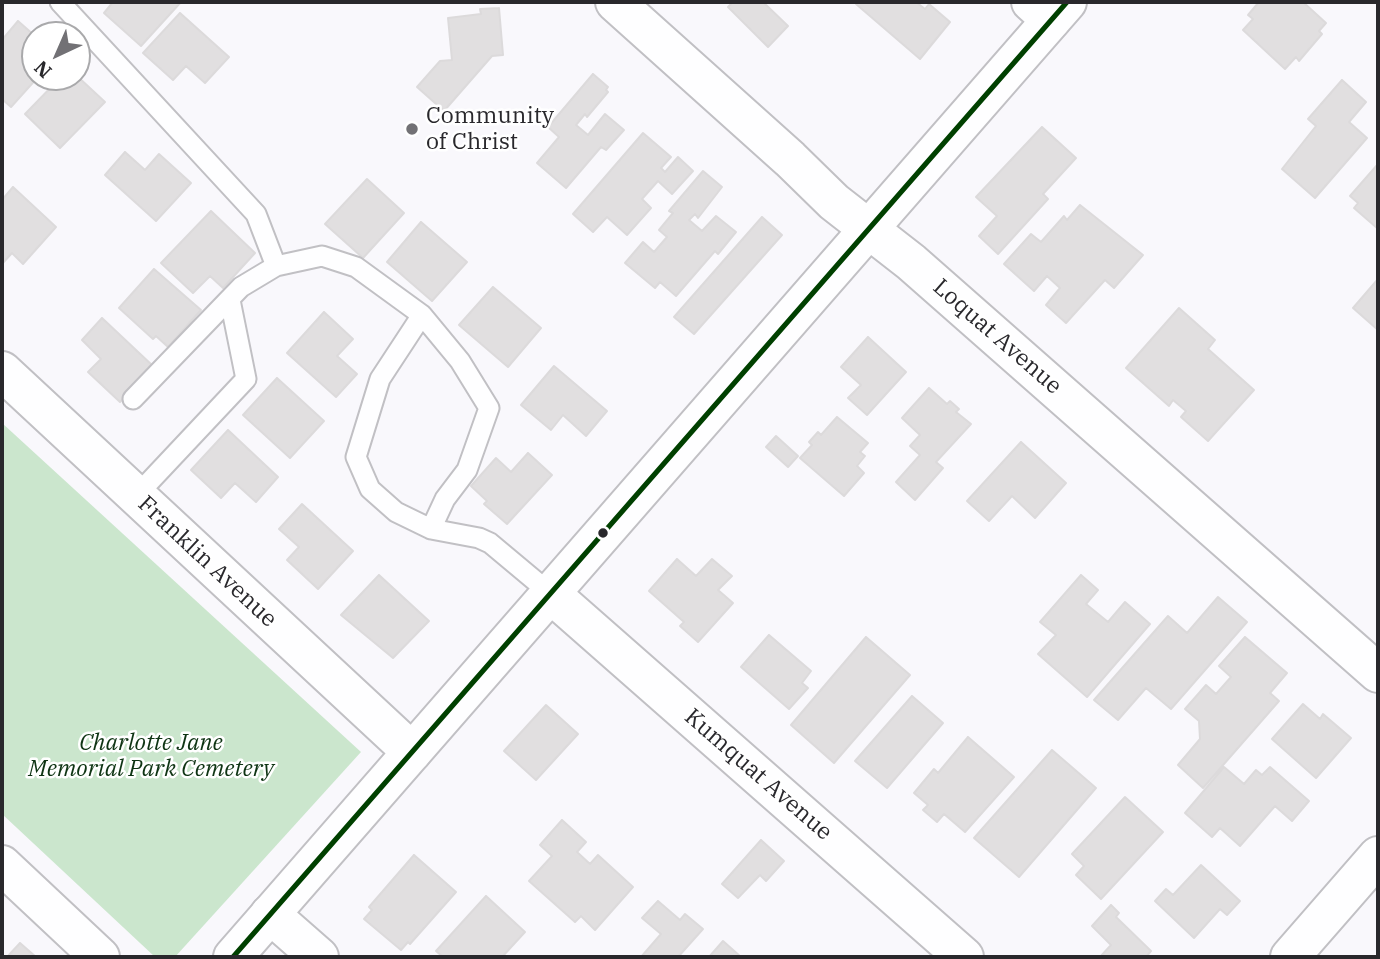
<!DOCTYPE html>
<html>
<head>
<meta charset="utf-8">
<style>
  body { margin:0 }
  #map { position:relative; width:1380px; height:959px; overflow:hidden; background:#f9f8fc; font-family:"IBM Plex Serif",serif }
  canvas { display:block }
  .frame { position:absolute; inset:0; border:4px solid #29282c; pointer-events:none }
  .north { position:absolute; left:21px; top:21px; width:70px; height:70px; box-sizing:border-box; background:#fff; border:2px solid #a9a9ab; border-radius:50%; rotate:224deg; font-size:19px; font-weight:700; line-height:28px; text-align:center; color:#29282c }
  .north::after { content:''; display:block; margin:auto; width:24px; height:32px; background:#727175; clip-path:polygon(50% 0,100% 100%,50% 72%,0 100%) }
</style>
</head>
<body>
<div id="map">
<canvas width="1380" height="959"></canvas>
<div class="frame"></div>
<div class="north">N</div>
</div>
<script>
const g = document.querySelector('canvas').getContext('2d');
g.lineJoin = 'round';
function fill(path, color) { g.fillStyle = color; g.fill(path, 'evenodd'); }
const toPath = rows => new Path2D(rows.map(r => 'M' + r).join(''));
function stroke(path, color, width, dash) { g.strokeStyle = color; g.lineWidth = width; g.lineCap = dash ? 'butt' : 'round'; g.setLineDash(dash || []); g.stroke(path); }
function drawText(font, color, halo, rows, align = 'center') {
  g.font = font + ' "IBM Plex Serif",serif'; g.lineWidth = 5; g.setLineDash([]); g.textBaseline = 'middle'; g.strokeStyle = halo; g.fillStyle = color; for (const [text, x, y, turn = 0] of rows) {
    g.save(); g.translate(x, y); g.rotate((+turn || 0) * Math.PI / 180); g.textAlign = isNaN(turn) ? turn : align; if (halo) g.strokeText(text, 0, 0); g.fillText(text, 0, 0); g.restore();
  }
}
const green = toPath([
  [2,423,361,752,175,957,155,957,2,814]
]);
const building = toPath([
  [113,2,181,2,141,46,104,13,113,2],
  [733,2,763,2,788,26,768,47,728,7,733,2],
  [857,2,916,2,925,9,929,4,950,22,920,59,856,4,857,2],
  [1259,2,1303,2,1326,23,1319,31,1322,34,1299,61,1296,57,1285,69,1243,30,1253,19,1248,15,1259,2],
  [499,8,503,55,492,56,444,111,417,87,440,61,452,60,448,18,481,14,480,9,499,8],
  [180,13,229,57,205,83,186,66,173,80,143,53,180,13],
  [18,21,35,36,35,77,38,77,11,107,2,99,2,40,18,21],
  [593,74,608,87,606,90,608,92,587,117,585,114,576,125,588,135,605,114,624,130,606,150,601,147,566,188,537,163,559,137,548,127,593,74],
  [77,76,105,102,60,148,25,114,61,77,77,76],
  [1342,80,1366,102,1349,122,1367,138,1315,198,1282,169,1316,126,1308,119,1342,80],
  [1042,127,1076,158,1043,194,1048,199,998,254,979,236,997,216,976,197,1042,127],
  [643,133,671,157,661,168,665,172,678,157,693,171,672,194,658,181,642,199,651,208,627,235,607,217,593,232,573,214,643,133],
  [125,152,145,170,159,154,191,183,156,221,105,175,125,152],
  [1378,164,1378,226,1377,228,1354,208,1358,203,1350,196,1378,164],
  [703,171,722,187,698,218,695,214,689,220,702,231,716,216,736,232,718,254,715,251,676,296,660,282,655,288,625,263,643,242,654,252,667,237,659,230,673,213,669,211,703,171],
  [367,179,404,213,363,258,325,224,367,179],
  [13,187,56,227,23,264,12,253,2,264,2,200,13,187],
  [1080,205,1143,255,1114,288,1105,280,1066,323,1046,305,1060,288,1047,276,1034,291,1004,264,1031,234,1041,242,1064,216,1067,220,1080,205],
  [211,211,255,253,223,288,210,276,193,293,161,263,211,211],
  [762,217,782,235,694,334,674,317,762,217],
  [421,222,467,262,432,301,387,262,421,222],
  [154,269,201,310,168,347,156,336,153,339,119,308,154,269],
  [1378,279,1378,330,1353,308,1378,279],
  [493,287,541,328,508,367,459,325,493,287],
  [1179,308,1215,340,1208,349,1254,390,1208,441,1181,417,1186,411,1173,400,1169,406,1126,368,1179,308],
  [324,312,353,339,337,356,357,374,336,397,287,353,324,312],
  [102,318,153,366,120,402,88,372,101,359,82,340,102,318],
  [868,337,906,372,867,415,848,398,861,385,841,367,868,337],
  [554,366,607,411,586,436,563,415,551,430,521,405,554,366],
  [277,378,324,421,290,458,243,415,277,378],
  [929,388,947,404,950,401,959,409,956,412,971,424,936,462,943,468,915,500,896,482,920,455,910,446,920,435,902,418,929,388],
  [837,417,868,443,860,452,865,456,857,466,864,473,844,496,800,458,812,445,809,442,818,432,821,435,837,417],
  [228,430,278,477,256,502,235,483,221,498,191,470,228,430],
  [776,436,798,456,788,467,766,447,776,436],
  [1021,442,1066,483,1035,518,1012,496,989,521,967,501,1021,442],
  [528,453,552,475,507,524,484,504,487,501,471,486,496,458,511,472,528,453],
  [302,504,353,551,318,589,287,560,299,547,279,529,302,504],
  [677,559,696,576,712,559,732,576,718,590,733,603,698,642,680,626,684,622,649,591,677,559],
  [379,575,429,621,393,658,341,615,379,575],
  [1081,575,1098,590,1086,604,1108,622,1125,602,1150,624,1087,697,1038,654,1056,635,1040,622,1081,575],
  [1218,597,1247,622,1171,709,1146,688,1118,720,1094,700,1168,616,1187,633,1218,597],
  [769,635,811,671,802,683,808,688,789,709,741,667,769,635],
  [866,637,910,675,834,763,791,725,866,637],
  [1245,637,1287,673,1270,693,1279,701,1203,788,1178,765,1200,739,1199,721,1185,709,1206,685,1216,694,1231,677,1219,666,1245,637],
  [912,696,943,723,887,788,855,761,912,696],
  [1303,704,1320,719,1323,714,1351,738,1316,778,1272,739,1303,704],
  [546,705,578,734,536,780,504,751,546,705],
  [968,737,1014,777,965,832,944,814,937,822,923,810,928,805,914,793,934,769,938,773,968,737],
  [1052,750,1096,788,1019,877,974,838,1052,750],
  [1224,767,1244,784,1256,770,1262,775,1270,767,1309,801,1292,821,1275,806,1240,846,1220,828,1212,837,1185,813,1224,767],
  [1125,797,1163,832,1101,899,1076,875,1084,866,1072,854,1125,797],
  [562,820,586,842,577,852,590,864,598,855,633,887,595,930,581,916,575,922,529,881,552,856,540,845,562,820],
  [761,840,784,861,766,881,760,875,738,898,722,884,761,840],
  [414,855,456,892,410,944,408,942,401,950,364,919,372,910,369,907,414,855],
  [1201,865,1240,901,1227,915,1220,909,1194,938,1155,901,1166,889,1173,895,1201,865],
  [486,896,525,932,502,957,443,957,436,951,486,896],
  [658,901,680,920,685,914,703,929,678,957,641,957,661,934,642,918,658,901],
  [1111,905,1119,913,1116,917,1151,951,1146,957,1100,957,1111,945,1092,926,1111,905],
  [723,941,741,957,709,957,723,941],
  [20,943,36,957,7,957,20,943]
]);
const lane = toPath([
  [60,2,256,214,276,266],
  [422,315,460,361,489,408,467,470,445,499,431,529],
  [133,399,241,287,276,266,322,256,356,267,422,315,380,379,356,457,370,489,396,512,431,529,479,538,490,543,551,594],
  [136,496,246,379,230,300]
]);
const street = toPath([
  [615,2,790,159,834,202,911,262,1378,673],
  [1031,2,1051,20],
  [2,371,412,752],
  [551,594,964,957],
  [2,865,100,957],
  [270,914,319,957],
  [1290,957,1378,856]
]);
const secondary = toPath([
  [233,957,1067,2]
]);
const bus1 = toPath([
  [233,957,1067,2]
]);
const markers = [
  [412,129,7,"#727175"],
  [603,533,6,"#29282c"]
];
const poiNames = [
  ["Community",426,116],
  ["of Christ",426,142]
];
const streetNames = [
  ["Loquat Avenue",997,337,41],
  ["Franklin Avenue",207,562,43],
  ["Kumquat Avenue",758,775,41]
];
const parkNames = [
  ["Charlotte Jane",151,743],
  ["Memorial Park Cemetery",151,769]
];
fill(green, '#cbe6cd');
fill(building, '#e1dfe0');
stroke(building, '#dcdadb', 2);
stroke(lane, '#c1c0c4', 23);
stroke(street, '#c1c0c4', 42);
stroke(secondary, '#c1c0c4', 42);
stroke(lane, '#fefeff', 19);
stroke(street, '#fefeff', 38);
stroke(secondary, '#fefeff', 38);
stroke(bus1, '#004000', 5);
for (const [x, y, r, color] of markers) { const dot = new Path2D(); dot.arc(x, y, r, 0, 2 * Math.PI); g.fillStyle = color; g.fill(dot); stroke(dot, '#fff', 2.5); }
drawText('23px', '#29282c', '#fff', poiNames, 'left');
drawText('23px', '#29282c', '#fff', streetNames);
drawText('italic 23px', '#0e3413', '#fff', parkNames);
</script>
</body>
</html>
